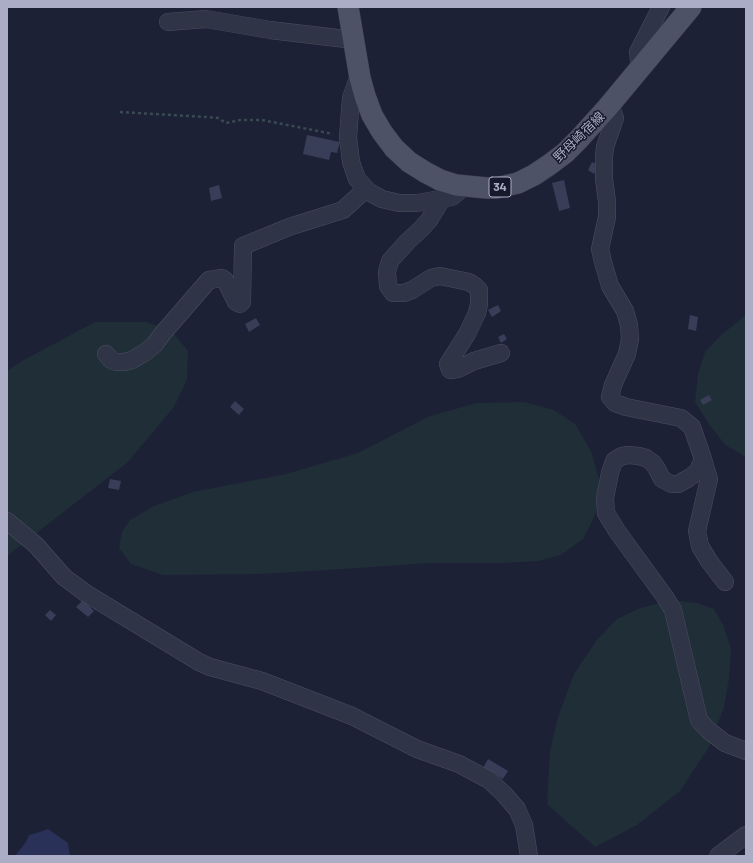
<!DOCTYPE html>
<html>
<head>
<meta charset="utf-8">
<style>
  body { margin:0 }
  #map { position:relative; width:753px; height:863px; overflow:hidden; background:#1d2136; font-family:Barlow,sans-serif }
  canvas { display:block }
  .frame { position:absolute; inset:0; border:8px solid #aaadc5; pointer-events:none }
</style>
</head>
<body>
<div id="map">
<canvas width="753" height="863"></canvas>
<div class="frame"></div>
</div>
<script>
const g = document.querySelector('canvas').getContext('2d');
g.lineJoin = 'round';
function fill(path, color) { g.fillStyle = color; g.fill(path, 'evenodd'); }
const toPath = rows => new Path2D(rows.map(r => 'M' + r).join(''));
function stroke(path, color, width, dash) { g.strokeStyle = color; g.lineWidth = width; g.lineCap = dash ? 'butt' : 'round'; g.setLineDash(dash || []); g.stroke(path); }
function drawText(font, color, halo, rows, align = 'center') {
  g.font = font + ' Barlow,"Noto Sans JP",sans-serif'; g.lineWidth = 3; g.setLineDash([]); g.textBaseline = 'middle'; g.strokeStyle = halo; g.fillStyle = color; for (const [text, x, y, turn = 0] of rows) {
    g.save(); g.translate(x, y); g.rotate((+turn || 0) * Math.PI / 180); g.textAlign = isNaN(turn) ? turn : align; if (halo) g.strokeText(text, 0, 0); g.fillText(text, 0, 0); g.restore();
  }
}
const green = toPath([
  [746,315,746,457,725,445,709,424,695,402,698,374,705,352,721,335],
  [95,322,146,322,172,331,188,351,187,380,174,407,128,462,7,556,7,371,22,361],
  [524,402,554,410,575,424,591,451,600,483,596,513,583,539,561,555,539,561,502,563,430,563,343,569,260,574,163,575,131,564,119,548,122,532,130,520,154,506,193,492,286,474,358,453,430,416,477,403],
  [670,600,697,603,714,609,723,625,731,648,729,679,724,707,709,747,680,791,637,825,595,847,547,804,550,751,558,717,574,674,596,641,617,619,638,609]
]);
const water = toPath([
  [48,829,68,843,70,856,15,856,26,842,29,835,37,833]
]);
const building = toPath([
  [307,135,340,142,337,153,331,152,329,160,303,154],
  [592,162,599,165,594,174,588,170],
  [564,180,570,208,559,211,552,183],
  [219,185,222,198,211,201,209,188],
  [498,305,501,311,492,317,488,310],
  [690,315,698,317,696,331,688,329],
  [256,318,260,325,249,332,245,324],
  [504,334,507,339,501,343,498,337],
  [709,395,712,400,703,405,700,400],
  [235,401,244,409,239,415,230,407],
  [110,479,121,481,119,490,108,488],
  [83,600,94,611,88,617,76,607],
  [50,610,56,615,51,621,45,615],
  [488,759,508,771,503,779,483,768]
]);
const path = toPath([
  [120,112,206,117,218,118,226,123,240,120,262,120,333,134]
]);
const minor = toPath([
  [168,22,206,19,270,30,354,40],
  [640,69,638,52,661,7],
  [360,73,351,98,348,137,351,162,357,179,369,192,382,199,399,203,417,203,452,197,465,186],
  [610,105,615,118,605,147,604,157,604,179,607,202,607,217,600,249,603,262,610,286,625,311,629,325,630,339,627,354,613,385,610,397,615,403,626,407,681,418,692,427,703,459,698,471,689,478,678,484,671,484,662,479,657,469,653,463,646,458,639,456,629,455,622,456,614,461,610,473,605,498,606,513,617,531,665,597,673,610,699,720,708,730,725,743,746,751],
  [442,199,429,220,421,229,408,241,390,261,387,272,388,286,393,293,404,293,412,290,431,278,440,276,469,282,475,286,479,290,479,304,477,313,467,334,448,364,450,370,458,369,474,361,501,353],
  [106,354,111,360,116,362,124,362,132,360,144,353,154,345,163,333,209,280,222,278,225,280,236,302,240,304,242,302,243,246,289,227,343,210,366,189],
  [703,459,709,479,697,531,700,546,709,561,725,582],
  [7,521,36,545,64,577,87,594,199,662,210,667,262,681,352,716,417,749,459,764,489,780,504,794,517,809,524,825,529,856],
  [718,856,746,835]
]);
const major = toPath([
  [348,7,360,78,365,96,372,115,382,132,394,148,409,162,425,172,440,180,456,185,487,188,496,188,518,183,534,175,549,165,565,153,579,139,607,108,691,7]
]);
const shields = [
  [500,187,22]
];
const shieldNames = [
  ["34",500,187]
];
const streetNames = [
  ["野母崎宿線",579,137,-44]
];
fill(green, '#1f2e37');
fill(water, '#2a3159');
fill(building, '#383d58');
stroke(minor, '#4b4e62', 18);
stroke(major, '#3a3d50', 22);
stroke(path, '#394a52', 2.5, [3, 3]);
stroke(minor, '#303447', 17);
stroke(major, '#4e5267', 21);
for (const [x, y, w] of shields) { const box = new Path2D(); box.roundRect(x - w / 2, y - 10, w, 20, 3); g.fillStyle = '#16192b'; g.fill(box); stroke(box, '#aaadc5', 1); }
drawText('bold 12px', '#aaadc5', null, shieldNames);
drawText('13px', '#aaadc5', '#16192b', streetNames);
</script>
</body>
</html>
